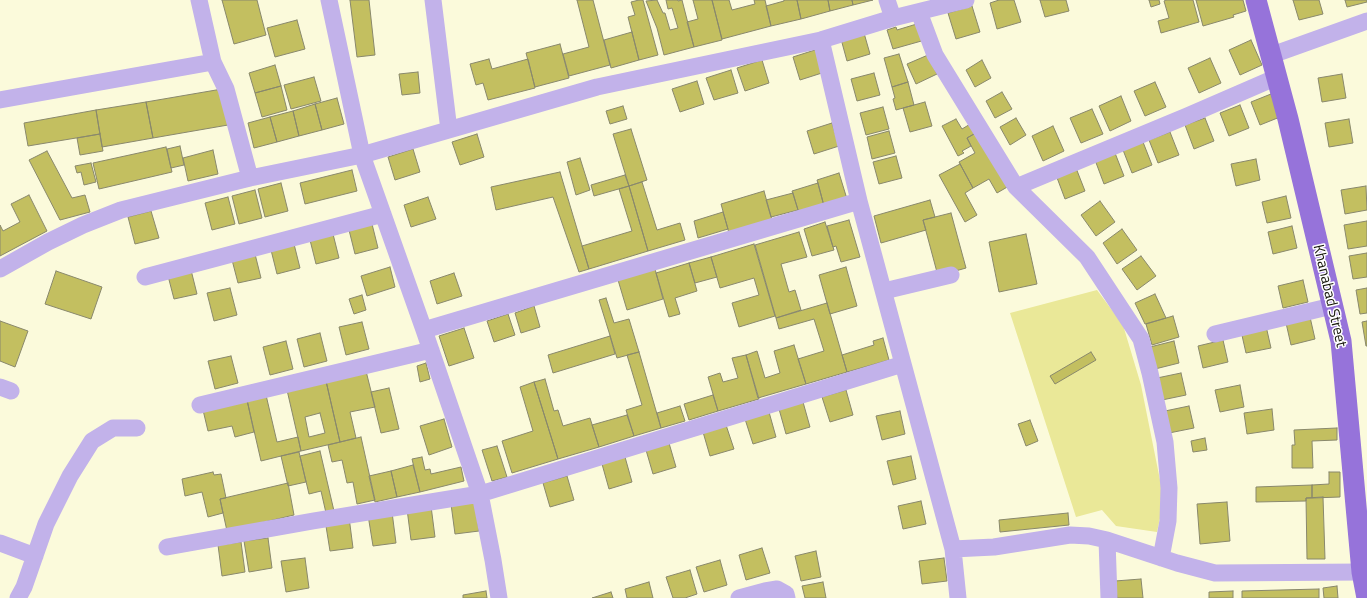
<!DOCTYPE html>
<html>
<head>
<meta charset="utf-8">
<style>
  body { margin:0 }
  canvas { display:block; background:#fbfadb }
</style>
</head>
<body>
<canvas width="1367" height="598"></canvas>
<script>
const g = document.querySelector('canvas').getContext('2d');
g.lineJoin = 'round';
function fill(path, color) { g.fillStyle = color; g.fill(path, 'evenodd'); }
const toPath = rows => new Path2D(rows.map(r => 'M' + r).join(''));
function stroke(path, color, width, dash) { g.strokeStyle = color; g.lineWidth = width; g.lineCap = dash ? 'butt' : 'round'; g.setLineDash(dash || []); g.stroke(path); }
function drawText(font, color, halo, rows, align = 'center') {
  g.font = font + ' "Titillium Web",sans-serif'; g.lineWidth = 3; g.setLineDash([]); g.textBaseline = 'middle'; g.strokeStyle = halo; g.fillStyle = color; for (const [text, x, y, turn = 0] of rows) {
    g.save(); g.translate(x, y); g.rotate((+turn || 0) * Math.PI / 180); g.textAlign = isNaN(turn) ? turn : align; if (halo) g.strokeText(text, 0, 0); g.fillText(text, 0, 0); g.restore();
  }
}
const green = toPath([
  [1097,290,1123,325,1141,385,1164,500,1157,532,1116,526,1102,510,1076,517,1010,313]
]);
const building = toPath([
  [222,0,257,0,266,35,234,44,222,0],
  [350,0,369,0,375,55,357,57,350,0],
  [577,0,593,0,610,65,569,76,563,54,589,47,577,0],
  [639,0,643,0,658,55,639,60,628,17,635,15,631,2,639,0],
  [657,0,663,13,665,13,670,30,678,28,672,8,668,9,666,0,678,0,678,1,682,0,694,47,664,55,657,28,646,1,657,0],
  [693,0,712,0,722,40,694,47,687,22,698,19,693,0],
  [712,0,729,0,732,10,755,4,754,0,765,0,771,26,722,39,712,0],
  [784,0,797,0,801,19,771,26,766,6,784,1,784,0],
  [797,0,828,0,830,11,801,19,797,0],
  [828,0,852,0,853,5,830,11,828,0],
  [852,0,873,0,853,5,852,0],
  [999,0,1014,0,1021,22,997,29,990,3,999,0],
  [1040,0,1066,0,1069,11,1045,17,1040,0],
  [1149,0,1159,0,1160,4,1151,7,1149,0],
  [1166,0,1193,0,1199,22,1161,33,1158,21,1169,18,1164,1,1166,0],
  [1196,0,1243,0,1246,11,1233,15,1234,17,1203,26,1196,0],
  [1293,0,1319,0,1323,14,1299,20,1293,0],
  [1345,0,1367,0,1367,2,1347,7,1345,0],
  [972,6,980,32,956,39,948,13,972,6],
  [297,20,305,49,275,57,267,28,297,20],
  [920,23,925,40,893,49,887,30,896,27,897,30,920,23],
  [632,32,639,60,611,68,604,40,632,32],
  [864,33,870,54,847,61,841,39,864,33],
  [1251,40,1262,65,1240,75,1229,50,1251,40],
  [560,44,569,78,535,87,526,53,560,44],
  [818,49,825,72,800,80,793,57,818,49],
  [899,54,908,82,892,87,884,58,899,54],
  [928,55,937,74,916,84,907,64,928,55],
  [1210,58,1221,83,1199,93,1188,68,1210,58],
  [489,59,492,69,528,59,535,88,488,100,483,83,476,85,470,64,489,59],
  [762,60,769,83,745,91,737,68,762,60],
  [982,60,991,78,975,87,966,70,982,60],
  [275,65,281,86,255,93,249,73,275,65],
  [731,70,738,93,714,100,706,78,731,70],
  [418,72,420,93,402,95,399,74,418,72],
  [874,73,880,95,857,101,851,79,874,73],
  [1342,74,1346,98,1322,102,1318,78,1342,74],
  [314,77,321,101,291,109,284,85,314,77],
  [697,81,704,104,680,112,672,89,697,81],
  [908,82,914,105,896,110,893,99,895,98,892,87,908,82],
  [1155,82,1166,107,1145,116,1134,91,1155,82],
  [281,86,287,110,262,117,255,93,281,86],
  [222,89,228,125,153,138,146,102,222,89],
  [1002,92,1012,109,995,118,986,101,1002,92],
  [1271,94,1280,117,1260,125,1251,102,1271,94],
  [1121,96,1131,121,1110,131,1099,106,1121,96],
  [337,98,344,124,322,130,315,104,337,98],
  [146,102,153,138,102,147,96,110,146,102],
  [925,102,932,126,910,132,903,108,925,102],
  [315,104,322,130,299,136,293,111,315,104],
  [1240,105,1249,128,1229,136,1220,113,1240,105],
  [623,106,627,119,610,124,606,111,623,106],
  [883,107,889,129,866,135,860,113,883,107],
  [1092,109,1103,134,1081,143,1070,118,1092,109],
  [96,110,100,134,28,146,24,123,96,110],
  [293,111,299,136,277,142,270,117,293,111],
  [270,117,277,142,254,148,248,123,270,117],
  [1016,118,1026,135,1010,145,1000,127,1016,118],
  [1205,118,1214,141,1194,149,1185,125,1205,118],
  [956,119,962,129,972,123,977,132,967,138,971,146,962,151,964,153,958,156,942,126,956,119],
  [1349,119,1353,143,1329,147,1325,123,1349,119],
  [832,123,839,146,814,154,807,131,832,123],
  [1053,126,1064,151,1043,161,1032,136,1053,126],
  [631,129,647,180,629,186,613,134,631,129],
  [889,131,895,153,872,159,867,137,889,131],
  [978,132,1009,186,997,193,989,179,973,188,959,162,975,153,967,138,978,132],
  [1170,132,1179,155,1158,163,1149,140,1170,132],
  [100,134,103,151,80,155,77,138,100,134],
  [477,134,484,157,460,165,452,142,477,134],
  [1143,142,1152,165,1132,173,1123,150,1143,142],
  [180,146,184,165,171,168,167,149,180,146],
  [166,147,172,172,99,189,93,163,166,147],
  [413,149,420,172,395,180,388,157,413,149],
  [213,150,218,174,188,181,183,158,213,150],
  [47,151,72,198,85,195,90,212,60,220,29,160,47,151],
  [1115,153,1124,176,1104,184,1095,160,1115,153],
  [896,156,902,178,879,184,873,162,896,156],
  [580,158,590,190,576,195,567,162,580,158],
  [1256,159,1260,180,1236,186,1231,164,1256,159],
  [91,163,96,182,84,185,81,172,77,173,75,166,91,163],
  [960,164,973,188,965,193,977,215,965,222,939,175,960,164],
  [1076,168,1085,191,1065,199,1056,175,1076,168],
  [352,170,357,191,305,204,300,183,352,170],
  [560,172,589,269,579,272,553,197,496,210,491,187,560,172],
  [839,173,847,199,824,206,817,180,839,173],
  [625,175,629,186,594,196,591,185,625,175],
  [642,182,657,230,680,223,685,240,648,251,629,186,642,182],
  [281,183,288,211,265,217,258,189,281,183],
  [818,183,824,206,799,213,792,191,818,183],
  [629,186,648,251,589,269,582,246,632,231,619,189,629,186],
  [1366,186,1367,210,1345,214,1341,190,1366,186],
  [255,190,262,218,239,224,232,196,255,190],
  [764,191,772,220,729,233,721,204,764,191],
  [793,193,798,210,771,217,766,200,793,193],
  [29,195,47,231,0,256,0,225,3,231,20,222,11,204,29,195],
  [1286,196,1291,218,1267,223,1262,202,1286,196],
  [228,197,235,224,212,230,205,203,228,197],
  [428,197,436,219,411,227,404,205,428,197],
  [930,200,935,217,923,220,926,230,881,243,874,216,930,200],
  [1100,201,1115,222,1096,236,1081,215,1100,201],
  [151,211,159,238,135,244,128,217,151,211],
  [723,212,728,229,698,238,694,221,723,212],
  [951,213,966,268,938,276,923,220,951,213],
  [371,220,378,248,355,254,348,226,371,220],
  [849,220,860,257,841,262,836,246,833,247,827,226,849,220],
  [1367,221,1367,246,1348,249,1344,225,1367,221],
  [825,222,834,250,812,256,804,229,825,222],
  [1292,226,1297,248,1273,254,1268,232,1292,226],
  [1122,229,1137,250,1117,264,1103,243,1122,229],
  [332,230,339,258,316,264,309,236,332,230],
  [799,232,807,257,781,264,789,292,795,290,801,310,776,318,755,245,799,232],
  [1026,234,1037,284,999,292,989,242,1026,234],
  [293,240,300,268,277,274,270,246,293,240],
  [754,244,775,316,739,327,732,303,759,295,754,278,720,288,711,257,754,244],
  [254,250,261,278,238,283,231,256,254,250],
  [1367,253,1367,277,1353,279,1349,256,1367,253],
  [1141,256,1156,276,1137,290,1122,269,1141,256],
  [711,257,717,277,695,283,689,263,711,257],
  [689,263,697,291,675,298,680,314,669,317,656,273,689,263],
  [190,266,197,294,174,299,167,272,190,266],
  [390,267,395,287,367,296,361,276,390,267],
  [846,267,857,306,830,314,819,275,846,267],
  [655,269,663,299,627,310,618,280,655,269],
  [56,271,102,287,91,319,45,304,56,271],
  [454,273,462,296,437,304,430,281,454,273],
  [1303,280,1308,302,1283,308,1278,286,1303,280],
  [230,288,237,315,214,321,207,293,230,288],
  [1367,288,1367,313,1360,314,1356,290,1367,288],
  [1155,294,1166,318,1145,324,1135,303,1155,294],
  [362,295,366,310,354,314,349,299,362,295],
  [606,298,614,323,629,319,639,352,617,358,599,300,606,298],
  [827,303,847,372,806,384,798,359,824,351,814,319,779,329,776,318,827,303],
  [534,306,540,327,521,333,515,313,534,306],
  [508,314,515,335,494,342,487,321,508,314],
  [1173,316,1179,337,1152,345,1146,324,1173,316],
  [1310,317,1315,339,1291,345,1286,323,1310,317],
  [0,321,28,331,15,367,0,361,0,321],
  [1367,321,1367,346,1366,346,1362,322,1367,321],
  [362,322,369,349,346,355,339,327,362,322],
  [1266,326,1271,348,1246,353,1241,331,1266,326],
  [464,328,474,358,449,366,439,336,464,328],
  [320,333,327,361,304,367,297,339,320,333],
  [610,336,615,354,553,373,548,355,610,336],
  [883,338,889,360,847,372,842,355,874,345,873,341,883,338],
  [1223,340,1228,362,1203,368,1198,346,1223,340],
  [286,341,293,369,270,375,263,347,286,341],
  [1174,341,1179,363,1155,369,1150,347,1174,341],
  [794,345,806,384,758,398,746,355,757,351,765,378,780,373,774,351,794,345],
  [639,352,661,428,634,436,626,410,642,405,627,355,639,352],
  [1091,352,1096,360,1055,384,1050,376,1091,352],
  [746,355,759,399,718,411,708,377,720,373,723,382,738,378,732,358,746,355],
  [231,356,238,383,215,389,208,361,231,356],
  [426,363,430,379,420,382,417,366,426,363],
  [366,371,375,407,350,412,356,438,340,442,326,381,366,371],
  [1181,373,1186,395,1162,400,1157,378,1181,373],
  [545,379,554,411,558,410,563,426,590,418,599,447,558,459,534,382,545,379],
  [326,381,340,442,301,451,287,390,326,381],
  [320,413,325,433,309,437,305,417,320,413],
  [534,382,558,459,512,473,502,441,533,431,520,387,534,382],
  [1240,385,1244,407,1220,412,1215,390,1240,385],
  [389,388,399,429,381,433,371,392,389,388],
  [846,390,853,415,830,422,822,397,846,390],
  [266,395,277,442,298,437,301,451,261,461,247,400,266,395],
  [713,395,718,411,689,420,684,404,713,395],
  [247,400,254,432,235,437,232,426,208,431,203,410,247,400],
  [803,402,810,427,786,434,779,409,803,402],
  [680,406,685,421,661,428,657,413,680,406],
  [1189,406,1194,428,1169,433,1165,411,1189,406],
  [1272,409,1274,430,1247,434,1244,413,1272,409],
  [900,411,905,434,882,440,876,416,900,411],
  [769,412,776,437,753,444,745,419,769,412],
  [627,415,634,436,599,447,592,425,627,415],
  [444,419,452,447,429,455,420,426,444,419],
  [1030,420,1038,441,1026,446,1018,424,1030,420],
  [726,425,734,449,710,456,703,432,726,425],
  [1337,428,1337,440,1312,441,1313,468,1292,468,1292,445,1295,445,1294,430,1337,428],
  [361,437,375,500,357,504,353,482,347,483,342,460,332,462,328,445,361,437],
  [1205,438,1207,450,1193,452,1191,441,1205,438],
  [669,443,676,467,653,474,646,450,669,443],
  [497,446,507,477,492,481,482,450,497,446],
  [320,451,334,511,326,513,321,491,309,494,300,456,320,451],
  [299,452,306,482,288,486,281,456,299,452],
  [911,456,916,479,893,485,887,461,911,456],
  [422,457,425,470,430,469,431,474,461,467,464,481,420,492,412,459,422,457],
  [625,457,632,482,609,489,602,464,625,457],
  [413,465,420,492,397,497,391,471,413,465],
  [391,471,397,497,375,502,369,476,391,471],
  [213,472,214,475,221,474,226,498,220,499,223,513,208,517,202,492,185,496,182,479,213,472],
  [1329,472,1340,472,1340,497,1312,498,1312,485,1329,484,1329,472],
  [567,476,574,500,550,507,543,483,567,476],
  [288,483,294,515,227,531,220,499,288,483],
  [1312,485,1312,498,1306,498,1306,501,1256,502,1256,487,1312,485],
  [1323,497,1325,559,1307,559,1306,498,1323,497],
  [475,500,479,531,455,534,451,504,475,500],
  [921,501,926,524,903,529,898,506,921,501],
  [1227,502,1230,541,1200,544,1197,504,1227,502],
  [431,506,435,537,411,540,407,509,431,506],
  [392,512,396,543,373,546,368,515,392,512],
  [1068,513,1069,525,1000,532,999,520,1068,513],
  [349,517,353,548,330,551,325,520,349,517],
  [268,538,272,568,249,572,244,541,268,538],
  [241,542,245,572,222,576,218,545,241,542],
  [762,548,770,573,746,580,739,555,762,548],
  [816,551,821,577,801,581,795,556,816,551],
  [305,558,309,588,286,592,281,561,305,558],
  [944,558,947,581,922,584,919,561,944,558],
  [720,560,727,585,704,592,696,567,720,560],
  [690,570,697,594,685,598,673,598,666,577,690,570],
  [1141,579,1143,598,1117,598,1115,581,1141,579],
  [649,582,653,598,627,598,625,589,649,582],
  [823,582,826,598,805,598,802,586,823,582],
  [1337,586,1338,598,1324,598,1323,588,1337,586],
  [1319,589,1319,598,1242,598,1242,591,1319,589],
  [486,591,487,598,463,598,463,595,486,591],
  [1233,591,1233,598,1209,598,1209,592,1233,591],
  [611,592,613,598,592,598,611,592]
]);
const minor = toPath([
  [199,0,213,62,226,89,250,178],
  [329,0,362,155,424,330,480,494,493,560,499,598],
  [433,0,449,130],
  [887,0,893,18],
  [919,12,935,55,1016,187,1087,257,1141,339,1150,373,1165,442,1169,488,1168,521,1161,558],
  [821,40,859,201,953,549,958,598],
  [1272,55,1367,21],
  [0,100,213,62],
  [1016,187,1187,116,1277,77],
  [0,269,48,242,83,225,121,210,250,178,362,155,597,87,821,40,893,18,966,0],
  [145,277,383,214],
  [884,291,951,275],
  [424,330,859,201],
  [1215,334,1332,306],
  [0,387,11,391],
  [200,405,431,350],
  [1107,540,1109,598],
  [0,543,35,556],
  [167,547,313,521,480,494,903,364],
  [953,549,994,547,1070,535,1089,536,1107,540,1177,563,1215,573,1362,572],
  [18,598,24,587,46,524,70,476,92,441,113,428,137,428],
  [739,598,765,591,777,589,786,594,787,598]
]);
const major = toPath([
  [1256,0,1288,119,1341,341,1362,572,1367,598]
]);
const streetNames = [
  ["Khanabad Street",1329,296,77]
];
fill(green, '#eae898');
fill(building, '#c3bf60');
stroke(building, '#89886c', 1);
stroke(minor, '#c2b2ea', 17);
stroke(major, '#9673da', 21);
drawText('15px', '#16160b', '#fff', streetNames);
</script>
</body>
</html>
